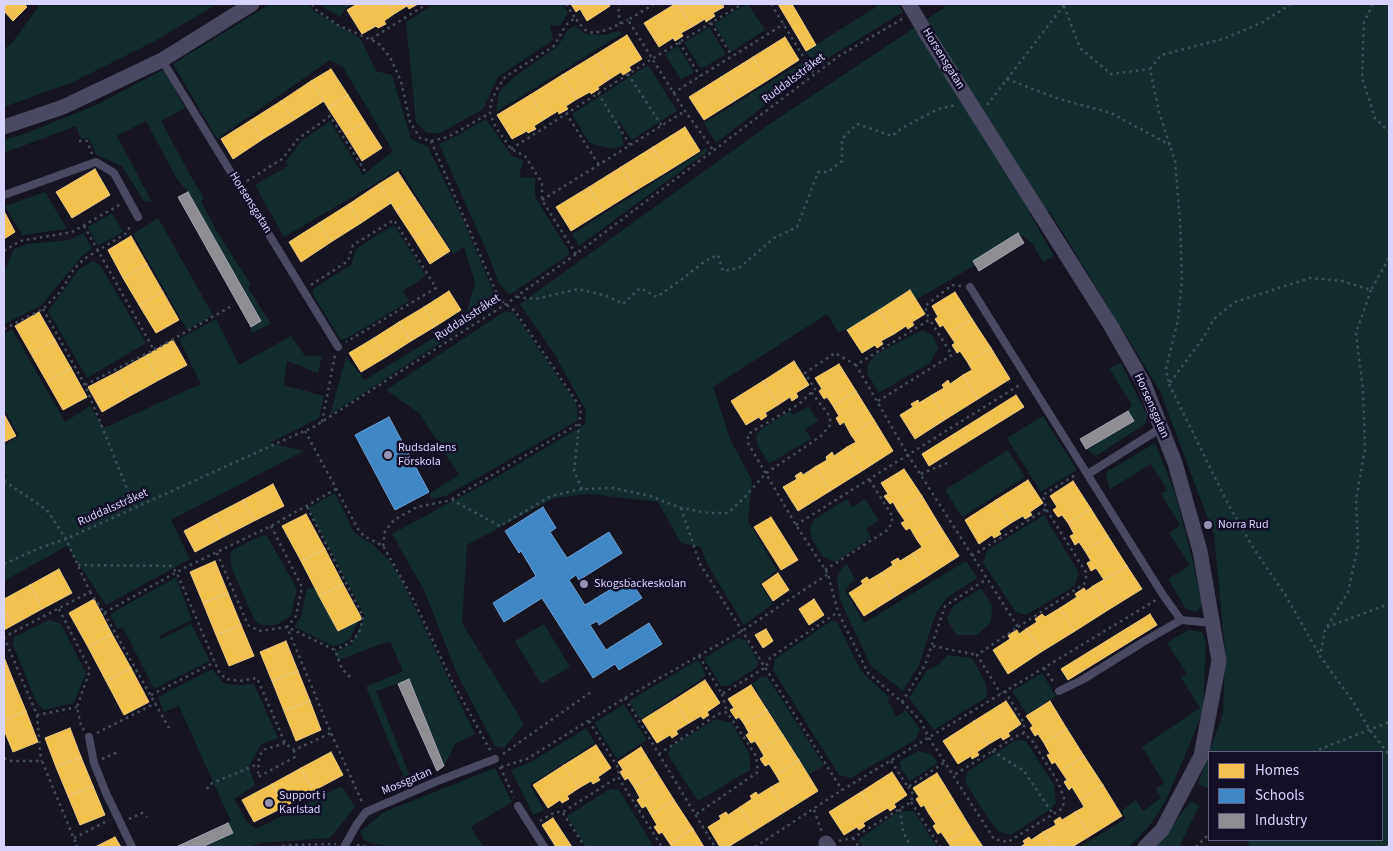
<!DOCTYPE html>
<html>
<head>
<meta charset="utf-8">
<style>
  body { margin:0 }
  #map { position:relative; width:1393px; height:851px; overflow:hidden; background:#161421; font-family:"Source Sans 3",sans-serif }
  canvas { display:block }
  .frame { position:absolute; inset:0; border:5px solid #d9d4ff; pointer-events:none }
  .legend { position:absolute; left:1208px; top:751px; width:175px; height:90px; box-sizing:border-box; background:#130f26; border:1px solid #625e7d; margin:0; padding:6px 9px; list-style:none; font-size:15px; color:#d9d4ff }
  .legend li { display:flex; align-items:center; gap:10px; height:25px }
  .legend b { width:25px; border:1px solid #625e7d }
</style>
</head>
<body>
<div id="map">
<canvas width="1393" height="851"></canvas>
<div class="frame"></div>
<ul class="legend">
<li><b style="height:14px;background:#f2c14e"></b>Homes</li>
<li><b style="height:14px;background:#3f88c5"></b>Schools</li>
<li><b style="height:14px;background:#8d8d92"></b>Industry</li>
</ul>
</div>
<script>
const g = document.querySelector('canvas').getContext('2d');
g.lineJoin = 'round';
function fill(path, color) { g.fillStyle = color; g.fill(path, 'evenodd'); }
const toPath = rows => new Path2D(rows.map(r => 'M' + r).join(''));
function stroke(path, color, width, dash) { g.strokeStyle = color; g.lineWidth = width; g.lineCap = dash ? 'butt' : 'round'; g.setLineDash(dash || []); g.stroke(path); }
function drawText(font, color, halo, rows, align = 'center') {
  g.font = font + ' "Source Sans 3",sans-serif'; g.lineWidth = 5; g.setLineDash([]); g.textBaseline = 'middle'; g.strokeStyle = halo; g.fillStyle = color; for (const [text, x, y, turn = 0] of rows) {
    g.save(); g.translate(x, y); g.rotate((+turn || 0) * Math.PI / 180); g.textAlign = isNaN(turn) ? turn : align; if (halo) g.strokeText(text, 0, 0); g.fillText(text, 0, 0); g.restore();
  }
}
const green = toPath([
  [38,4,217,4,153,42,73,82,4,107,4,49,12,43,39,6],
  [270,4,308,4,314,11,360,38,376,71,392,75,411,139,428,147,461,215,496,298,495,307,330,415,346,357,365,380,469,316,467,311,475,282,464,247,453,254,400,169,284,237,255,185,288,166,286,161,301,141,330,121,363,175,393,151,343,67,330,60,217,139,173,64],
  [319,4,353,4,345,9,340,17],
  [434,4,563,4,568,13,560,26,550,25,553,40,498,77,483,109,440,133,427,133,416,122,406,22],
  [746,4,748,4,765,30,731,52,714,24],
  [874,4,898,4,903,12,815,66,806,51,876,7],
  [942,4,1389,4,1389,847,1250,847,1247,840,1382,840,1382,752,1209,752,1223,714,1225,650,1214,535,1160,391,1050,212,1030,214,1054,256,1043,262,1032,243,1018,233,973,261,975,265,916,300,910,290,847,330,838,332,827,314,713,387,730,439,752,480,748,521,777,570,760,584,773,604,744,625,706,562,701,547,681,543,658,502,589,494,554,498,467,545,462,623,524,724,504,748,495,746,457,674,424,590,392,534,495,478,585,424,586,411,555,355,520,304,774,121,944,8],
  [575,26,586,34,603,35,618,31,623,33,496,112,499,92,514,77,558,46,568,29],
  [709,27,726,54,701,69,684,43],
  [678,46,694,72,681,80,665,54],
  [803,62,808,72,716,143,704,123],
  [648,65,677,111,631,140,618,119,624,145,613,149,589,143,572,114],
  [164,69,185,108,161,121,188,171,204,198,201,201,216,230,251,285,248,288,271,324,251,333,251,327,261,321,188,192,177,179,146,121,117,136,152,202,144,201,122,166,96,155,89,138,81,139,76,126,4,153,4,140,27,133,98,104],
  [486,119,512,156,523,160,519,177,535,178,535,197,569,251,569,255,509,295,498,281,488,254,439,144,452,138],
  [705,148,707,152,579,246,572,234,700,153],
  [45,192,67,229,22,235,5,206],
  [112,213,123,232,98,246,88,227],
  [158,218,213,315,187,330,133,234],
  [394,225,426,276,403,291,409,301,346,339,340,339,312,293,314,288,351,265,356,249,372,238],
  [84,233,92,249,82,256,41,306,4,324,4,270,6,268,14,249,27,244,69,240],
  [93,261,100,265,146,343,87,378,48,311,79,269],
  [505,311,514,313,576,403,578,414,577,421,446,496,431,499,430,493,459,475,419,413,386,390],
  [216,319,239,365,291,336,305,356,322,356,318,373,287,361,284,385,324,396,319,418,270,443,304,451,171,520,190,559,106,605,67,546,4,581,4,479,7,477,4,471,4,445,19,436,4,409,4,334,12,329,65,422,90,406,104,428,201,384,179,339],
  [923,330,933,336,938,348,930,363,879,393,867,373,868,364,875,355,910,336],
  [1121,363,1147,415,1145,424,1096,456,1086,449,1134,421,1128,411,1132,405,1109,368],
  [809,406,818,421,805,429,811,439,769,464,758,446,756,436,761,429,790,411,793,415],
  [1043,416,1077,470,1041,492,1007,438],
  [1155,443,1175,493,1192,558,1202,605,1197,612,1186,609,1168,579,1190,565,1169,533,1180,525,1161,494,1167,490,1151,464,1110,489,1106,475,1108,471],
  [1008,450,1025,477,962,517,945,490],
  [335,493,354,532,372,544,389,560,402,581,475,734,455,744,444,766,409,680,376,691,411,779,405,780,366,687,403,671,390,641,338,660,335,652,352,644,365,616,308,508],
  [847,499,852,507,865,499,879,520,866,529,871,538,835,562,822,556,812,539,810,528,814,519],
  [1044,515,1079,573,1075,584,1070,589,1026,615,1016,612,983,563,987,550],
  [263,535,267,536,297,589,291,616,276,625,261,625,255,621,232,569,230,555,232,550],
  [966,561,977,578,947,598,936,613,919,665,903,691,871,666,840,600,837,578,841,569,847,564,855,579,845,590,864,623],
  [176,577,192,620,159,636,161,639,191,624,210,661,154,689,123,627,117,629,110,614],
  [315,588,338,631,359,620,350,639,340,645,333,646,294,627,301,616,307,589],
  [981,588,992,606,991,622,977,635,956,635,947,619,953,606],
  [49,620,61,624,86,673,74,703,44,710,37,704,13,645,14,637],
  [831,621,837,622,861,671,890,698,887,702,891,706,896,717,906,710,920,729,915,740,851,778,839,775,773,670,775,659],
  [544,624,570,667,541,684,515,641],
  [1188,630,1202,632,1206,642,1203,712,1167,798,1152,823,1129,847,1080,847,1125,819,1122,810,1136,800,1143,811,1161,798,1156,789,1164,783,1142,747,1200,708,1181,677,1187,674,1167,643],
  [737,638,745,640,759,662,756,668,728,686,721,686,704,658],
  [948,655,972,658,986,684,987,697,934,730,909,698,927,670,938,665],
  [696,661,700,662,706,676,640,720,629,701],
  [212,669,223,683,235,685,254,684,278,738,261,744,249,767,255,785,234,799,247,822,256,829,342,786,355,807,330,838,260,843,249,847,202,847,233,833,228,823,231,822,179,706,164,712,158,697],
  [1042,673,1056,696,1027,714,1012,691],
  [762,676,768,678,824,765,809,775,752,684],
  [624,704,647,740,617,759,594,723],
  [716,719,732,723,750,755,750,770,698,801,668,755,671,746],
  [586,728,595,743,530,785,544,810,533,815,511,770,531,762],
  [1016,740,1026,741,1054,785,1056,803,1051,809,1011,835,998,831,988,818,965,782,968,771],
  [918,751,931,754,938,763,910,781,901,769,900,761],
  [1209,752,1209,788,1198,784],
  [495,768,512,802,471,827,483,847,394,847,370,843,364,840,360,832,384,812],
  [610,789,619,790,652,844,650,847,586,847,567,816],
  [1191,801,1199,806,1180,845,1182,847,1155,847],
  [905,811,914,811,937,847,863,847,858,840,896,813]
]);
const homes = toPath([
  [4,4,24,4,27,7,13,21,4,11,4,4],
  [357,4,388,4,394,14,384,21,386,24,378,28,376,26,362,34,347,10,357,4],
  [388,4,418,4,409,9,407,6,394,14,388,4],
  [571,4,609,4,610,6,587,21,580,9,576,12,571,4],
  [675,4,678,4,692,27,681,33,683,36,675,41,673,38,659,47,644,23,675,4],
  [678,4,722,4,724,7,713,13,715,16,706,22,705,19,692,27,678,4],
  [778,4,792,4,816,45,806,51,778,4],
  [627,35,642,59,629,67,631,70,623,75,621,72,610,79,595,55,627,35],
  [785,37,799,60,768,80,753,57,785,37],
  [595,55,610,79,598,87,599,89,591,94,590,92,577,99,562,75,595,55],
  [753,57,768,80,736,100,721,77,753,57],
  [331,69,348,95,328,108,311,81,331,69],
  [562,75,577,99,566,106,568,109,559,114,558,111,545,119,530,95,562,75],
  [721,77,736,100,704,120,689,97,721,77],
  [311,81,324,101,294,120,281,101,311,81],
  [348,95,365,122,345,134,328,108,348,95],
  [530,95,545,119,534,126,536,129,528,133,527,131,512,139,497,115,530,95],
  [281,101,294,120,263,139,251,120,281,101],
  [251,120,263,139,233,159,221,139,251,120],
  [365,122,382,148,362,161,345,134,365,122],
  [685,127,700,151,668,171,653,147,685,127],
  [653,147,668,171,635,191,621,167,653,147],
  [621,167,635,191,603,211,589,187,621,167],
  [95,169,110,195,72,218,56,192,95,169],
  [398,172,415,198,396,211,379,184,398,172],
  [379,184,391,203,361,223,349,204,379,184],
  [589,187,603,211,571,231,556,207,589,187],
  [415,198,433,225,413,237,396,211,415,198],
  [349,204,361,223,331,242,319,223,349,204],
  [4,211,15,232,4,239,4,211],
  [319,223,331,242,301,262,289,242,319,223],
  [433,225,450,251,430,264,413,237,433,225],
  [131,236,147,264,123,278,108,250,131,236],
  [147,264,163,292,139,305,123,278,147,264],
  [910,290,925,314,912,322,914,325,908,329,906,326,894,334,879,310,910,290],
  [449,291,461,310,436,326,424,307,449,291],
  [163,292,179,320,156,333,139,305,163,292],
  [955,292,972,319,949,334,943,325,940,327,935,319,938,317,932,306,955,292],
  [424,307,436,326,411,341,399,322,424,307],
  [879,310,894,334,881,341,883,344,877,348,875,345,862,353,847,330,879,310],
  [39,312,55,340,31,354,15,326,39,312],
  [972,319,991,348,968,363,960,351,957,353,952,345,955,343,949,334,972,319],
  [399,322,411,341,386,357,374,338,399,322],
  [374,338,386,357,361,372,349,353,374,338],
  [55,340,71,368,47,382,31,354,55,340],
  [173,340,187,365,159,380,145,356,173,340],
  [991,348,1010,379,978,399,963,375,972,370,968,363,991,348],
  [145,356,159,380,130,396,117,372,145,356],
  [794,361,809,385,796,393,798,397,792,401,790,397,778,405,763,381,794,361],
  [839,364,856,391,833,406,827,397,824,399,819,391,822,389,815,378,839,364],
  [71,368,87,397,63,410,47,382,71,368],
  [117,372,130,396,102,412,88,387,117,372],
  [963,375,978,399,946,419,932,395,944,388,942,385,948,380,950,384,963,375],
  [763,381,778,405,765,413,767,416,761,420,759,417,746,425,731,401,763,381],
  [856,391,874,420,851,435,844,422,840,425,836,418,839,416,833,406,856,391],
  [932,395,946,419,915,439,900,415,913,407,911,404,918,400,919,403,932,395],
  [1016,395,1024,407,929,466,922,454,1016,395],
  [4,414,16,436,4,442,4,414],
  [874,420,893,451,862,471,847,447,856,442,851,435,874,420],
  [847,447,862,471,830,491,815,467,827,460,826,457,832,452,834,456,847,447],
  [815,467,830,491,798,511,783,487,797,479,795,476,801,472,803,475,815,467],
  [904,469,922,496,898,511,893,502,890,504,884,496,888,494,881,483,904,469],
  [1028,480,1043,503,1030,512,1032,515,1025,519,1023,516,1011,523,996,500,1028,480],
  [1073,481,1091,509,1068,523,1062,515,1058,517,1053,510,1057,507,1050,496,1073,481],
  [273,484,284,506,254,521,243,500,273,484],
  [922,496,940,526,917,540,910,528,906,530,901,523,905,521,898,511,922,496],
  [243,500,254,521,225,536,214,515,243,500],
  [996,500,1011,523,999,531,1001,534,994,538,992,535,979,544,965,520,996,500],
  [1091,509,1108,536,1085,551,1079,542,1075,545,1070,536,1074,534,1068,523,1091,509],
  [306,514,325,549,301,561,282,526,306,514],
  [214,515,225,536,195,552,184,531,214,515],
  [771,517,798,560,781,570,754,527,771,517],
  [940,526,959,556,928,576,913,553,922,547,917,540,940,526],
  [1108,536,1127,566,1104,580,1096,568,1091,571,1087,563,1091,561,1085,551,1108,536],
  [325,549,343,584,319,596,301,561,325,549],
  [913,553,928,576,896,596,881,573,893,565,891,562,898,558,900,561,913,553],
  [215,561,228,593,203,603,190,572,215,561],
  [1127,566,1142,589,1108,610,1093,586,1127,566],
  [59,569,72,593,42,609,30,585,59,569],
  [778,573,789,590,773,601,762,584,778,573],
  [881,573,896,596,864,616,849,593,863,584,861,581,867,577,869,580,881,573],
  [343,584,362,619,338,631,319,596,343,584],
  [30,585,42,609,13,625,4,609,4,599,30,585],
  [1093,586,1108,610,1075,631,1060,608,1077,597,1075,594,1084,588,1086,591,1093,586],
  [228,593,241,625,216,635,203,603,228,593],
  [94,599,112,634,88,647,69,613,94,599],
  [814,599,824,615,809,625,799,609,814,599],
  [1060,608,1075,631,1041,652,1026,629,1037,622,1035,619,1042,614,1045,617,1060,608],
  [4,609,13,625,4,630,4,609],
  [1150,614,1157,625,1068,680,1061,669,1150,614],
  [241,625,254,656,229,666,216,635,241,625],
  [766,629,773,641,763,648,755,635,766,629],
  [1026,629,1041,652,1008,674,993,650,1010,639,1008,635,1017,630,1019,634,1026,629],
  [112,634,131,668,106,681,88,647,112,634],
  [286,641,298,671,272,681,260,652,286,641],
  [4,657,13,680,4,684,4,657],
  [131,668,149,702,124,715,106,681,131,668],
  [298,671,310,701,284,711,272,681,298,671],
  [13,680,26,711,4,720,4,684,13,680],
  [705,680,720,703,707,712,709,715,703,719,701,716,689,723,674,700,705,680],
  [751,685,767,710,744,724,739,717,736,719,730,710,734,708,728,699,751,685],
  [674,700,689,723,676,731,678,734,672,738,670,735,657,743,642,720,674,700],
  [310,701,321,730,296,741,284,711,310,701],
  [1006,701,1021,724,1008,733,1010,736,1003,740,1001,737,989,744,974,721,1006,701],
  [1050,701,1067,729,1044,743,1038,734,1035,736,1030,728,1033,726,1026,716,1050,701],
  [767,710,783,735,760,749,755,741,751,743,746,735,749,733,744,724,767,710],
  [26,711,38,742,13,752,4,730,4,720,26,711],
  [974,721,989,744,977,752,979,755,972,759,971,756,958,764,943,741,974,721],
  [70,728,81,757,56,767,45,738,70,728],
  [1067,729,1084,756,1061,771,1055,762,1052,764,1047,755,1050,754,1044,743,1067,729],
  [783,735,799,760,776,775,769,764,765,766,760,759,764,756,760,749,783,735],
  [596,745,611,768,598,777,600,780,593,784,591,781,579,788,564,765,596,745],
  [641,747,657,773,634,787,628,778,625,780,620,772,623,770,618,762,641,747],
  [331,752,343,775,313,791,301,768,331,752],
  [1084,756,1103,785,1080,800,1072,787,1069,790,1064,782,1067,780,1061,771,1084,756],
  [81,757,93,786,68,796,56,767,81,757],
  [799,760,818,791,786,811,771,787,780,782,776,775,799,760],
  [564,765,579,788,567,796,569,799,562,803,560,800,548,808,533,785,564,765],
  [301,768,313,791,284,807,272,784,301,768],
  [892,772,907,795,894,804,896,807,890,811,888,808,876,815,861,792,892,772],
  [657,773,674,800,651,815,646,806,642,808,637,800,640,798,634,787,657,773],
  [937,773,953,799,929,814,924,805,921,807,916,799,919,797,913,788,937,773],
  [272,784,284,807,254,822,242,800,272,784],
  [1103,785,1122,816,1090,836,1075,812,1084,807,1080,800,1103,785],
  [93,786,105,815,80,825,68,796,93,786],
  [771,787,786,811,754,831,740,807,752,799,750,796,756,792,758,795,771,787],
  [861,792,876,815,863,823,865,826,859,830,857,827,844,835,829,812,861,792],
  [953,799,970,827,947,841,941,832,938,834,933,826,936,824,929,814,953,799],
  [674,800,693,829,670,844,662,832,659,834,654,827,657,825,651,815,674,800],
  [740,807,754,831,728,847,720,847,708,827,721,819,719,816,726,812,728,815,740,807],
  [1075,812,1090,836,1072,847,1053,847,1043,832,1056,825,1054,821,1060,817,1062,820,1075,812],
  [553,818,572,847,556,847,542,825,553,818],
  [970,827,983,847,951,847,947,841,970,827],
  [693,829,704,847,672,847,670,844,693,829],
  [1043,832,1053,847,1020,847,1025,844,1023,841,1029,837,1031,840,1043,832],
  [115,837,121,847,95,847,115,837]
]);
const schools = toPath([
  [389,417,429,492,395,510,355,435,389,417],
  [543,507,556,528,550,532,567,558,609,532,622,553,579,580,576,575,569,580,585,605,629,578,642,598,599,625,597,621,590,625,606,650,649,623,662,644,619,670,615,664,593,678,542,598,504,622,493,603,536,576,521,551,519,553,505,531,543,507]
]);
const industry = toPath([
  [188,192,261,321,251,327,178,197,188,192],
  [1018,233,1024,243,979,271,973,261,1018,233],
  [1128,411,1134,421,1086,449,1080,439,1128,411],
  [409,679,444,766,437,771,398,684,409,679],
  [228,823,233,833,202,847,176,847,228,823]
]);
const path = toPath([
  [312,4,315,9,338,25,378,43,390,57,401,81,410,122,420,138,431,141,448,137,490,113],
  [566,4,575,18],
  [654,4,628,20,685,111,714,151],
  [771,4,814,74],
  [1291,4,1263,22,1223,39,1161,55,1150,69,1159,112,1175,161,1180,220,1182,280,1178,319,1166,369,1169,384,1203,338,1214,319,1235,302,1310,278,1342,281,1371,290,1389,258],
  [1373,4,1364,22,1362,78,1375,118,1389,132],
  [1064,6,1080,48,1111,74,1150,69],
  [711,23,732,56],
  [621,24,618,12,621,4],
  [371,39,427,4],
  [679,42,700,76],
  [628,74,662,126],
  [1007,79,1059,99,1111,113,1170,145],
  [598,93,630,145],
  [673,93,784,24],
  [987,105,1065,4],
  [566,113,599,165],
  [79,141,87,141,92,154],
  [431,141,499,299,515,311,581,408,574,471,582,489],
  [511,149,652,59,742,4],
  [247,181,282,159,298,139,330,116,365,171],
  [542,200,685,111],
  [84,226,154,350],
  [4,251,20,241,72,232,121,204],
  [576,254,542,200,542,183,525,156,511,149,495,126,490,113,491,102,497,89,505,77,554,46,566,25,575,18,585,30,593,33,607,30,628,20],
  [311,285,348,261,353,245,394,220,436,288,346,342],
  [961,286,952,285,925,306,929,320,856,365,908,455,1018,627,977,655,1001,694],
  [1371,290,1356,333,1363,390,1365,449,1356,500,1358,546,1348,592,1325,630,1320,656,1352,700,1370,730,1389,755],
  [517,297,536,299,578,289,607,296,623,304,640,288,657,297,685,277,705,261,718,255,723,271,739,268,774,238,797,227,818,172,828,172,842,161,842,139,857,124,892,136,902,128,938,109,956,105],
  [43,309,85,385,135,508],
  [4,329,43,309,60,292,74,269,84,259,125,234,132,224],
  [856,365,835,353,805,373,815,389,799,404,748,434,748,443,796,525,828,574,838,612,868,673,902,702,920,720,929,738,994,839,1008,842,1063,808,1064,798,1058,782,1033,742,1024,733,1015,737,954,775],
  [1169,384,1228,504,1254,549,1286,596,1319,654],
  [85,385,154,350,230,307],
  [878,401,952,355,930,320],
  [322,422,335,355],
  [305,431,358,529,364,536,383,546,411,595,451,679,490,750],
  [921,474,947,463],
  [4,481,47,510,66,539,90,592,4,637],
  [452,499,580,423],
  [307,507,363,616,360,630,355,638,348,644,335,650],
  [681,508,700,564,842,790],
  [796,525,1021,384],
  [271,526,302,587,296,616,287,627,331,733,363,804],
  [383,546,385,531,394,520,417,507,452,500,500,526,551,496,582,489,613,488,650,496,681,508,709,513,728,513,745,497,765,474,821,436,831,424,829,415,811,392],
  [217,553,248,625,259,631,287,627,335,650,342,669,350,677],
  [972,556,1046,509],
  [4,564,37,549,66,539,295,435,312,428,506,304,576,254,839,56,902,19],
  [78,565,171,566,177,573,219,672,226,679,240,681,257,678,285,743,294,750,331,733],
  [825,570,889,529,893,517,869,479],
  [90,592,104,613,186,567,271,526,336,489],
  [59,609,90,670,77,707,81,726,84,730],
  [104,613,169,728],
  [1018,627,1084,584,1087,574,1046,509,1043,495,1077,474],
  [1327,627,1389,604],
  [4,637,37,715,77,707],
  [933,646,977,655],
  [699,656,722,694,766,667,770,658,838,612],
  [1044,668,1054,683],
  [1005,691,1024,723,1024,733],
  [722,694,727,712],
  [151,695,215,662],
  [625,698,715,847],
  [902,702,925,665,945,606,987,579],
  [37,715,41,761],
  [589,721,619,769,618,777],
  [97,733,156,703],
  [285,743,263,750,259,757,258,777,295,757,294,750],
  [992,751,1024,771,1053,814],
  [1313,752,1389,722],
  [503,754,591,692],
  [659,754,718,714,727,712,756,756,758,772,695,815],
  [4,758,11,761,42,761,77,846,74,847],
  [102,759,118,752],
  [891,761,908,787,945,762],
  [500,767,514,797],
  [501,767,527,759,625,698,742,631,828,574],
  [207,789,210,784,258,764],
  [911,802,940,847],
  [900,809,903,832,911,847],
  [814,810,822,832],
  [563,813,585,847],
  [129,819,142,813,147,817],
  [540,821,555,812,563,812,618,777,662,847],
  [74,838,109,820],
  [853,838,859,847],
  [839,841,853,838,911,802,913,794,908,787],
  [357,845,368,847],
  [276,847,289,845,336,844],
  [755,847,842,790,1156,600],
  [1196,847,1209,834],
  [1386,847,1389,845]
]);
const lane = toPath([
  [162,60,338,347],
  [4,195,96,162,114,173,138,217],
  [970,287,1163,595,1181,620,1213,623],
  [1088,474,1161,428],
  [1059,691,1082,680,1143,642,1181,620],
  [89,737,94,763,106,793,132,847],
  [518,806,544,847],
  [344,847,357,824,366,812,435,782,495,759]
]);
const street = toPath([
  [926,33,1111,326,1144,384,1175,463,1200,551,1219,661,1201,756,1162,830,1145,847],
  [4,127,63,107,162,60,252,4],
  [826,843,829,847]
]);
const streetBridge = toPath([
  [909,4,926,33]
]);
const markers = [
  [388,455,5,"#9591b1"],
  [1208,525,5,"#9591b1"],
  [584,584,5,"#9591b1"],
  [269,803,5,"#9591b1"]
];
const streetNames = [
  ["Horsensgatan",943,59,58],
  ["Ruddalsstråket",794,79,-37],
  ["Horsensgatan",250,203,58],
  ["Ruddalsstråket",468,318,-33],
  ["Horsensgatan",1151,406,66],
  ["Ruddalsstråket",113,508,-24],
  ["Mossgatan",407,782,-23]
];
const poiNames = [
  ["Rudsdalens",398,448],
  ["Förskola",398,462],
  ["Norra Rud",1218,525],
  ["Skogsbackeskolan",594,584],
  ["Support i",279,796],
  ["Karlstad",279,810]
];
fill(green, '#132c2d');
fill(homes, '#f2c14e');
stroke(homes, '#eac783', 1);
fill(schools, '#3f88c5');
stroke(schools, '#6d9fd6', 1);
fill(industry, '#8d8d92');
stroke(industry, '#a4a2b3', 1);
stroke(path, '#44505f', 2.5, [2.5, 4]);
stroke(lane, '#4a4962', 8);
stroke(street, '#4a4962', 15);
stroke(streetBridge, '#4a4962', 15);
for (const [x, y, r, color] of markers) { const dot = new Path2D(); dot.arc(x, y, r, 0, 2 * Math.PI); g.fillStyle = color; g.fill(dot); stroke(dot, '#130f26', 2); }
drawText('12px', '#d9d4ff', '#130f26', streetNames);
drawText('12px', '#d9d4ff', '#130f26', poiNames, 'left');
</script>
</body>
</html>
